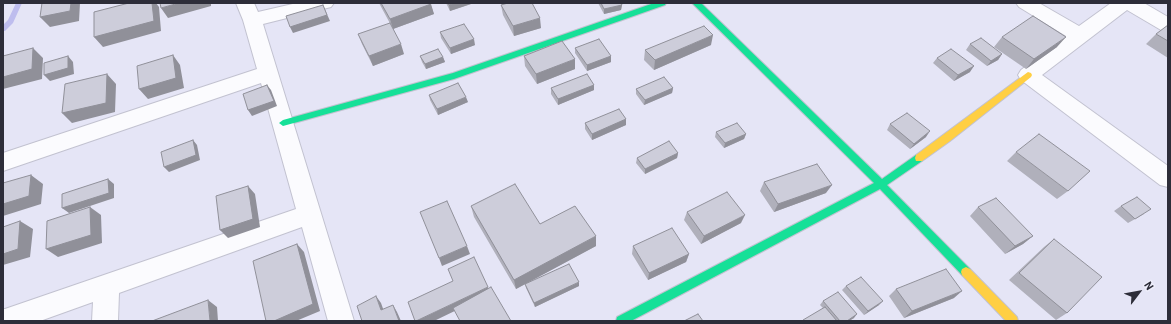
<!DOCTYPE html>
<html>
<head>
<meta charset="utf-8">
<style>
  body { margin:0 }
  #map { position:relative; width:1171px; height:324px; overflow:hidden; background:#e5e5f6; font-family:Barlow,sans-serif }
  canvas { display:block }
  .frame { position:absolute; inset:0; border:4px solid #2d2d39; pointer-events:none }
  .north { position:absolute; left:1119px; top:272px; width:40px; height:40px; -webkit-text-stroke:3px #ededfa; paint-order:stroke; rotate:58deg; font-size:11px; font-weight:700; line-height:16px; text-align:center; color:#2d2d39 }
  .north::after { content:''; display:block; margin:auto; width:14px; height:18px; background:#2d2d39; clip-path:polygon(50% 0,100% 100%,50% 72%,0 100%) }
</style>
</head>
<body>
<div id="map">
<canvas width="1171" height="324"></canvas>
<div class="frame"></div>
<div class="north">N</div>
</div>
<script>
const g = document.querySelector('canvas').getContext('2d');
g.lineJoin = 'round';
const toPath = rows => new Path2D(rows.map(r => 'M' + r).join(''));
function fill(path, color) { g.fillStyle = color; g.fill(path, 'evenodd'); }
function stroke(path, color, width, dash) { g.strokeStyle = color; g.lineWidth = width; g.lineCap = dash ? 'butt' : 'round'; g.setLineDash(dash || []); g.stroke(path); }
const stream = toPath([
  [16,3,22,3,13,23,5,31,3,31,3,25,8,20,16,3]
]);
const street = toPath([
  [236,3,254,3,258,12,297,3,334,3,331,7,263,24,354,321,328,321,302,227,119,293,118,321,92,321,93,302,40,321,3,321,3,309,5,309,296,209,261,83,3,171,3,153,257,69,243,20,236,3],
  [1016,3,1039,3,1079,26,1111,3,1144,3,1168,17,1168,32,1161,30,1127,10,1042,75,1168,166,1168,187,1160,185,1021,80,1018,75,1021,70,1066,36,1019,7,1016,3]
]);
const fast = toPath([
  [654,3,666,3,665,5,454,79,283,126,279,123,283,120,453,73,654,3],
  [692,3,701,3,882,179,916,155,922,155,923,158,922,161,887,185,970,269,971,272,970,275,966,277,962,275,880,189,631,321,616,321,617,317,874,183,692,3]
]);
const slow = toPath([
  [1028,72,1031,73,1032,75,1031,77,950,141,922,161,916,161,915,158,916,155,1028,72],
  [966,267,970,269,1017,317,1018,321,1006,321,962,275,961,272,962,269,966,267]
]);
const wall = toPath([
  [379,3,430,3,434,14,393,29],
  [446,3,474,3,450,11],
  [598,3,621,3,622,5,621,10,604,14],
  [501,5,541,28,514,36,503,15],
  [1168,25,1168,58,1146,44,1156,34],
  [440,32,475,45,451,54,441,38],
  [358,34,404,54,373,66,362,44],
  [1002,37,1057,47,1026,69,994,47],
  [970,44,1002,54,998,60,987,66,966,50],
  [711,45,654,70,644,60,645,50],
  [575,48,611,56,611,62,587,71,575,53],
  [420,56,443,57,445,62,426,69,422,62],
  [524,56,575,69,537,84,525,66],
  [937,58,970,72,954,81,933,63],
  [594,85,594,90,558,105,551,94,551,88],
  [673,88,672,93,644,105,636,94,636,89],
  [429,95,468,102,438,115,430,100],
  [626,119,626,125,592,140,585,129,585,123],
  [890,124,926,137,910,149,887,130],
  [716,132,746,134,744,139,724,148,715,137],
  [1016,152,1068,191,1057,199,1007,161],
  [678,153,677,158,645,174,636,163,637,158],
  [764,182,826,193,774,212,760,191],
  [471,206,540,224,596,246,516,289,474,217],
  [1121,206,1144,214,1128,223,1114,211],
  [978,207,1033,236,1023,244,1005,254,970,216],
  [687,212,741,223,701,244,684,220],
  [1054,239,1067,313,1056,320,1009,280,1044,247],
  [633,246,689,254,686,262,648,280,632,254],
  [525,284,579,286,535,307,526,288],
  [846,286,879,305,864,315,842,290],
  [896,289,954,298,904,318,889,296],
  [823,301,854,318,849,321,803,321,823,308,820,305]
]);
const shadedWall = toPath([
  [71,3,80,3,79,21,50,27,40,17],
  [152,3,156,3,159,7,161,31,103,47,94,37],
  [179,3,211,3,211,6,168,18,161,8],
  [456,3,474,3,450,11,449,5],
  [431,4,434,14,393,29,390,19],
  [323,5,330,21,293,33,290,27],
  [622,5,621,10,604,14,604,9],
  [540,18,541,28,514,36,513,26],
  [713,35,711,45,654,70,655,60],
  [1066,37,1057,47,1026,69,1034,59],
  [474,39,475,45,451,54,450,48],
  [401,44,404,54,373,66,369,56],
  [33,48,43,58,42,79,3,89,3,77],
  [1002,54,998,60,987,66,991,61],
  [173,55,180,65,184,88,148,99,139,89],
  [68,56,73,62,74,74,50,81,44,75],
  [611,56,611,62,587,71,587,65],
  [443,57,445,62,426,69,425,64],
  [575,59,575,69,537,84,536,74],
  [974,66,970,72,954,81,958,75],
  [107,74,116,84,115,112,72,123,62,113],
  [267,85,271,90,277,106,252,116,248,110],
  [594,85,594,90,558,105,558,99],
  [673,88,672,93,644,105,645,100],
  [466,97,468,102,438,115,437,109],
  [626,119,626,125,592,140,592,134],
  [930,131,926,137,910,149,914,144],
  [746,134,744,139,724,148,725,143],
  [193,140,197,145,200,160,169,172,164,167],
  [678,153,677,158,645,174,645,169],
  [31,175,43,184,41,204,3,216,3,204],
  [108,179,114,184,114,198,69,213,62,208],
  [832,185,826,193,774,212,778,204],
  [248,186,255,194,260,227,228,238,220,230],
  [90,207,101,215,102,243,58,257,46,249],
  [745,215,741,223,701,244,704,236],
  [20,221,33,229,30,257,3,265,3,254],
  [596,236,596,246,516,289,514,280],
  [1033,236,1023,244,1005,254,1015,246],
  [297,244,304,252,320,311,296,321,274,321],
  [467,246,470,254,442,266,439,258],
  [689,254,686,262,648,280,649,273],
  [579,282,579,286,535,307,534,303],
  [488,287,490,294,434,321,416,321],
  [962,291,954,298,904,318,912,311],
  [376,296,381,303,386,317,381,310],
  [208,300,217,307,218,321,210,321],
  [883,301,879,305,864,315,868,311],
  [393,305,397,312,401,321,399,321],
  [857,314,854,318,849,321,847,321]
]);
const building = toPath([
  [42,3,71,3,70,11,40,17,42,3],
  [129,3,152,3,154,21,94,37,94,12,129,3],
  [160,3,179,3,161,8,160,3],
  [381,3,430,3,431,4,390,19,381,3],
  [448,3,456,3,449,5,448,3],
  [508,3,532,3,540,18,513,26,501,5,508,3],
  [601,3,621,3,622,5,604,9,601,3],
  [323,5,327,15,290,27,286,16,323,5],
  [1033,16,1066,37,1034,59,1002,37,1033,16],
  [390,23,401,44,369,56,358,34,390,23],
  [464,24,474,39,450,48,440,32,464,24],
  [1168,25,1168,41,1156,34,1168,25],
  [704,26,713,35,655,60,645,50,704,26],
  [981,38,1002,54,991,61,970,44,981,38],
  [599,39,611,56,587,65,575,48,599,39],
  [562,41,575,59,536,74,524,56,562,41],
  [33,48,32,69,3,77,3,56,33,48],
  [438,49,443,57,425,64,420,56,438,49],
  [951,49,974,66,958,75,937,58,951,49],
  [173,55,176,78,139,89,137,66,173,55],
  [68,56,68,68,44,75,44,63,68,56],
  [107,74,106,103,62,113,65,84,107,74],
  [587,74,594,85,558,99,551,88,587,74],
  [664,77,673,88,645,100,636,89,664,77],
  [458,83,466,97,437,109,429,95,458,83],
  [267,85,274,101,248,110,243,94,267,85],
  [619,109,626,119,592,134,585,123,619,109],
  [907,113,930,131,914,144,890,124,907,113],
  [737,123,746,134,725,143,716,132,737,123],
  [1039,134,1090,171,1068,191,1016,152,1039,134],
  [193,140,196,155,164,167,161,152,193,140],
  [669,141,678,153,645,169,637,158,669,141],
  [817,164,832,185,778,204,764,182,817,164],
  [31,175,29,196,3,204,3,183,31,175],
  [108,179,109,193,62,208,62,194,108,179],
  [515,184,540,224,575,206,596,236,514,280,471,206,515,184],
  [248,186,253,219,220,230,216,196,248,186],
  [727,192,745,215,704,236,687,212,727,192],
  [1137,197,1151,209,1135,219,1121,206,1137,197],
  [996,198,1033,236,1015,246,978,207,996,198],
  [447,201,467,246,439,258,420,212,447,201],
  [90,207,91,235,46,249,47,221,90,207],
  [20,221,18,249,3,254,3,227,20,221],
  [672,228,689,254,649,273,633,246,672,228],
  [1054,239,1102,277,1067,313,1019,273,1054,239],
  [297,244,313,304,274,321,266,321,253,261,297,244],
  [474,257,488,287,416,321,415,321,408,302,453,281,448,269,474,257],
  [569,264,579,282,534,303,525,284,569,264],
  [946,269,962,291,912,311,896,289,946,269],
  [861,277,883,301,868,311,846,286,861,277],
  [491,287,511,321,460,321,453,308,491,287],
  [838,292,857,314,847,321,840,321,823,301,838,292],
  [376,296,381,310,393,305,399,321,362,321,357,306,376,296],
  [208,300,210,321,152,321,208,300],
  [825,307,837,321,804,321,803,320,825,307],
  [698,314,703,321,684,321,698,314]
]);
fill(stream, '#bebdee');
stroke(street, '#c2c2d0', 2);
stroke(fast, '#c2c2d0', 2);
stroke(slow, '#c2c2d0', 2);
fill(street, '#fbfbfe');
fill(fast, '#16e098');
fill(slow, '#ffcf43');
fill(wall, '#b0b0bb');
fill(shadedWall, '#909099');
fill(building, '#cdcdda');
stroke(building, '#909099', 1);
</script>
</body>
</html>
